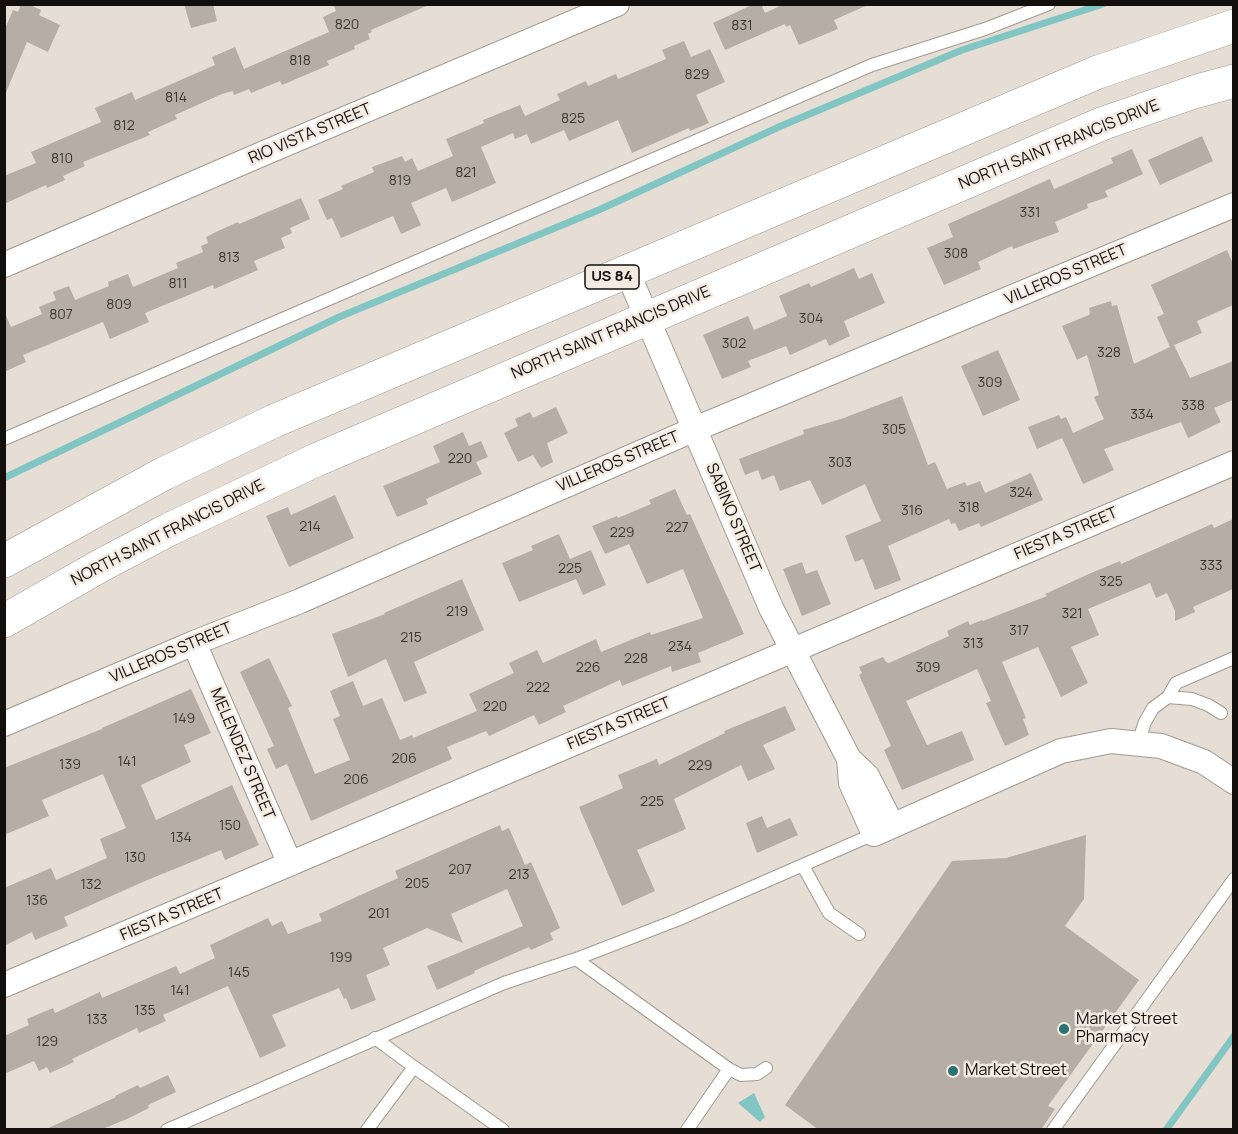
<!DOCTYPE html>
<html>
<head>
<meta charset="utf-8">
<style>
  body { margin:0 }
  #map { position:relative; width:1238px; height:1134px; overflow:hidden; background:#e6ddd4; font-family:Manrope,sans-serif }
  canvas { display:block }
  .frame { position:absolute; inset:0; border:6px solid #120f0c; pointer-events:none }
</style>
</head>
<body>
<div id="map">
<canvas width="1238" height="1134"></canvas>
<div class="frame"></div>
</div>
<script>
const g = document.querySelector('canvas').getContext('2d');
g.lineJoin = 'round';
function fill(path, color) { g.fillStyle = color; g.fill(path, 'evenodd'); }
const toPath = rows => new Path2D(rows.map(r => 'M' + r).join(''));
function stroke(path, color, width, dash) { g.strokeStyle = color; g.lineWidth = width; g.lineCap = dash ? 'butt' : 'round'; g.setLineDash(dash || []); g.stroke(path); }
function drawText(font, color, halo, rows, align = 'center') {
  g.font = font + ' Manrope,sans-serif'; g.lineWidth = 5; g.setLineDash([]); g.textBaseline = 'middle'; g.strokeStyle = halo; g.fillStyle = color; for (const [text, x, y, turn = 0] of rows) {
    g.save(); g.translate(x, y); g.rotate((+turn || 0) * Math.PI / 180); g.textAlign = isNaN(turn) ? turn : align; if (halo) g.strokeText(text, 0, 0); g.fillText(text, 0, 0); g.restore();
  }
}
const water = toPath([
  [754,1093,765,1117,760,1122,738,1103]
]);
const stream = toPath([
  [4,478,339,317,601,209,781,126,962,50,1103,4],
  [1166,1130,1234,1036]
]);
const building = toPath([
  [21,4,28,4,41,10,39,15,60,25,48,52,27,42,5,95,4,31,13,10,18,12],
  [184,4,213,4,217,21,191,28],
  [333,4,431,4,371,30,372,32,368,34,370,39,354,46,355,49,327,61,329,65,282,85,280,81,251,93,249,89,234,95,233,91,222,94,175,115,177,119,148,132,150,135,83,162,85,166,63,176,65,180,47,188,46,185,4,204,4,176,36,163,31,152,101,122,95,108,132,92,135,100,215,65,212,57,235,47,244,69,329,32,323,17,336,11],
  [754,4,761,4,765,13,784,4,870,4,834,20,838,29,799,45,790,25,786,27,785,24,725,50,713,23],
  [684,41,691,57,710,49,725,82,696,95,709,123,690,131,689,128,632,153,618,120,569,141,564,130,531,144,527,134,515,139,513,133,481,147,496,183,452,202,446,188,411,203,421,225,401,234,393,216,341,238,332,218,327,220,318,200,343,189,341,186,374,172,372,167,402,156,405,162,412,158,418,171,453,156,446,139,484,123,483,120,520,105,525,116,560,100,557,94,586,81,588,86,616,74,618,79,666,59,662,50],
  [1202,136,1213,161,1160,185,1148,160],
  [1132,149,1143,174,1105,191,1108,197,1087,204,1088,208,1055,222,1059,232,1013,249,1012,246,978,262,981,269,944,285,927,248,953,237,948,224,1050,179,1054,189,1113,163,1111,158],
  [301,198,310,219,290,228,292,233,281,238,285,248,254,261,258,270,214,289,213,285,145,313,149,322,110,339,103,322,23,355,26,362,4,372,4,311,11,327,42,314,39,307,56,300,53,292,69,286,75,300,109,286,108,282,128,274,133,287,178,268,176,263,203,252,201,246,208,243,206,237,218,231,238,222,239,224],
  [1227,250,1233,264,1233,305,1197,321,1202,333,1174,345,1190,378,1233,361,1233,400,1214,408,1221,422,1188,438,1181,422,1104,449,1114,470,1083,484,1062,438,1037,449,1028,427,1059,415,1061,419,1066,417,1073,433,1104,419,1094,397,1099,395,1087,355,1077,360,1062,326,1089,315,1090,313,1089,308,1111,301,1112,306,1117,305,1134,364,1170,347,1157,317,1164,314,1151,285],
  [854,268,859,279,872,273,885,303,844,321,850,336,829,346,826,339,790,355,786,346,748,361,751,367,722,379,703,335,748,316,754,330,787,316,779,296,809,283,811,287],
  [998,350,1020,400,983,416,961,366],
  [902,396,928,465,935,462,947,489,965,482,967,486,980,481,985,493,1031,473,1043,500,981,527,979,523,959,531,955,523,951,524,949,519,888,546,901,580,875,590,863,559,855,562,845,536,881,521,865,484,822,505,810,480,780,491,774,475,762,480,758,470,745,475,739,459,804,434,803,430,841,419],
  [556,407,568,433,547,443,553,462,541,468,533,455,518,462,504,433,518,426,515,419,530,412,533,418],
  [463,432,469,446,481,441,488,457,476,462,482,474,426,499,428,504,397,517,383,486,440,462,433,446],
  [675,489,687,515,690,514,744,634,698,653,701,662,672,672,671,666,622,686,620,680,563,706,566,712,539,725,534,715,489,736,486,731,447,747,452,759,311,821,287,764,276,769,267,749,274,746,240,672,269,658,292,706,288,708,315,774,350,760,333,719,340,716,330,691,353,681,363,706,382,698,400,740,412,735,413,738,477,711,469,694,514,673,509,663,537,650,543,663,596,639,601,652,650,632,651,635,703,618,683,569,647,584,629,544,605,554,592,526,617,516,618,518,651,504,649,500],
  [335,495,354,538,289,567,266,516,288,507,291,515],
  [1233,519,1233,589,1193,607,1195,612,1175,621,1175,611,1167,593,1156,598,1150,583,1088,609,1099,635,1071,647,1088,683,1061,697,1038,647,1002,662,1026,718,1023,719,1029,735,1005,746,986,703,991,701,977,669,906,701,927,745,962,731,974,760,902,790,884,750,891,746,859,675,862,673,859,667,883,657,886,662,889,663,949,636,947,631,968,621,970,625,982,620,983,621,1047,596,1045,594,1091,573,1120,561,1121,564,1212,524,1214,528],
  [559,534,570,559,591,550,606,585,583,595,576,579,519,602,502,563,533,550,531,546],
  [802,562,806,574,817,570,831,604,802,616,783,569],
  [462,579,484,630,414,662,427,693,404,702,386,659,348,677,332,634,385,614,384,613],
  [191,689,211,733,184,745,191,762,141,785,156,820,232,785,259,845,225,860,221,850,145,881,64,917,68,926,35,940,32,932,4,946,4,888,51,868,56,880,107,858,100,839,126,828,103,774,42,800,49,816,4,835,4,768,102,729,102,728],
  [785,706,796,730,763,745,775,769,748,781,741,765,674,799,686,829,637,850,655,891,622,906,579,807,623,788,618,775,657,759,659,765,725,733,724,731],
  [762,816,767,828,790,818,798,835,757,853,746,823],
  [500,825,502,831,509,828,525,865,531,862,560,928,550,933,553,940,531,950,529,947,474,971,475,973,437,990,427,966,523,926,507,889,451,914,463,943,427,928,383,948,390,965,366,975,376,1000,351,1010,346,998,344,999,339,988,272,1015,286,1046,260,1058,228,986,163,1015,166,1021,139,1033,137,1028,72,1059,74,1062,50,1073,47,1067,39,1071,34,1061,4,1074,4,1036,29,1025,27,1019,53,1008,55,1013,100,992,102,998,176,966,180,974,215,958,210,945,268,918,272,926,282,921,288,934,322,921,319,914,398,878,395,871],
  [1086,835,1084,899,1065,926,1139,980,1048,1106,1055,1109,1041,1130,819,1130,785,1105,952,861,1006,858],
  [168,1075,176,1092,148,1105,149,1108,127,1119,100,1130,44,1130,116,1097,115,1096,138,1085,140,1088]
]);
const service = toPath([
  [4,439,872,65,985,29,1049,4],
  [1168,697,1176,683,1234,658],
  [1138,743,1145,722,1153,708,1168,697,1192,699,1208,705,1221,713],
  [803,866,829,913,859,934],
  [576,959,729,1069,741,1075,757,1074,766,1068],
  [414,1067,503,1130],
  [167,1130,504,983,576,959,677,920,874,834],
  [367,1130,414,1067,375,1038],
  [687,1130,729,1069],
  [1053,1130,1234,879]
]);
const minor = toPath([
  [4,265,269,151,617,4],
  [627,271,771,608,849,759,867,776,892,825],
  [194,643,290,864],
  [4,724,194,643,300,601,695,429,1234,205],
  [849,759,851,783,874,834,1061,751,1111,741,1161,746,1204,762,1234,782],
  [4,985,1234,463]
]);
const trunk = toPath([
  [4,561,163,474,274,421,1098,72,1234,26],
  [4,621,98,567,170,529,316,460,1104,123,1194,92,1234,81]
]);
const markers = [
  [1064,1029,6,"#297372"],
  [953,1071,6,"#297372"]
];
const numberNames = [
  ["820",347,25],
  ["831",742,26],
  ["818",300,61],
  ["829",697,75],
  ["814",176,98],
  ["825",573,119],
  ["812",124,126],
  ["810",62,159],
  ["821",466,173],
  ["819",400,181],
  ["331",1030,213],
  ["308",956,254],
  ["813",229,258],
  ["811",178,284],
  ["809",119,305],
  ["807",61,315],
  ["304",811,319],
  ["302",734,344],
  ["328",1109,353],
  ["309",990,383],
  ["338",1193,406],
  ["334",1142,415],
  ["305",894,430],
  ["220",460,459],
  ["303",840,463],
  ["324",1021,493],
  ["318",969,508],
  ["316",912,511],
  ["214",310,527],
  ["227",677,528],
  ["229",622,533],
  ["333",1211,566],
  ["225",570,569],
  ["325",1111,582],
  ["219",457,612],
  ["321",1072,614],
  ["317",1019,631],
  ["215",411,638],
  ["313",973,644],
  ["234",680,647],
  ["228",636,659],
  ["226",588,668],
  ["309",928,668],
  ["222",538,688],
  ["220",495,707],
  ["149",184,719],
  ["206",404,759],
  ["141",127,762],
  ["139",70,765],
  ["229",700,766],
  ["206",356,780],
  ["225",652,802],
  ["150",230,826],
  ["134",181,838],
  ["130",135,858],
  ["207",460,870],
  ["213",519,875],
  ["205",417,884],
  ["132",91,885],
  ["136",37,901],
  ["201",379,914],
  ["199",341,958],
  ["145",239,973],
  ["141",180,991],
  ["135",145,1011],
  ["133",97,1020],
  ["129",47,1042]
];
const shields = [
  [612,277,54]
];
const shieldNames = [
  ["US 84",612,277]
];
const streetNames = [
  ["RIO VISTA STREET",310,134,-23],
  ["NORTH SAINT FRANCIS DRIVE",1059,145,-22],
  ["VILLEROS STREET",1066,275,-23],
  ["NORTH SAINT FRANCIS DRIVE",611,333,-23],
  ["VILLEROS STREET",618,462,-23],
  ["SABINO STREET",733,518,67],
  ["NORTH SAINT FRANCIS DRIVE",168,533,-27],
  ["FIESTA STREET",1066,534,-23],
  ["VILLEROS STREET",171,653,-23],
  ["FIESTA STREET",619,724,-23],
  ["MELENDEZ STREET",242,754,67],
  ["FIESTA STREET",172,915,-23]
];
const poiNames = [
  ["Market Street",1076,1020],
  ["Pharmacy",1076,1038],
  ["Market Street",965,1071]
];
fill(water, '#82c6c4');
stroke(stream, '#82c6c4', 7);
fill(building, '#b6aea5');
stroke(service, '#a29a91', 14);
stroke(minor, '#a29a91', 26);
stroke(trunk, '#a29a91', 34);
stroke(service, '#fff', 12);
stroke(minor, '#fff', 24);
stroke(trunk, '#fff', 33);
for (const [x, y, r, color] of markers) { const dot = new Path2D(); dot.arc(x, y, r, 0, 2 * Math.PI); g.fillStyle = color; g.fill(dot); stroke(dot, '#f3eae1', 2); }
drawText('14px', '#3b3732', null, numberNames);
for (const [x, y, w] of shields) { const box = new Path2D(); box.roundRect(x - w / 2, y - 12, w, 24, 4.5); g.fillStyle = '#f3eae1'; g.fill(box); stroke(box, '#120f0c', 1.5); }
drawText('bold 15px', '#120f0c', null, shieldNames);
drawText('16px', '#120f0c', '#f3eae1', streetNames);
drawText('16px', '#120f0c', '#f3eae1', poiNames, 'left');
</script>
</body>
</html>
